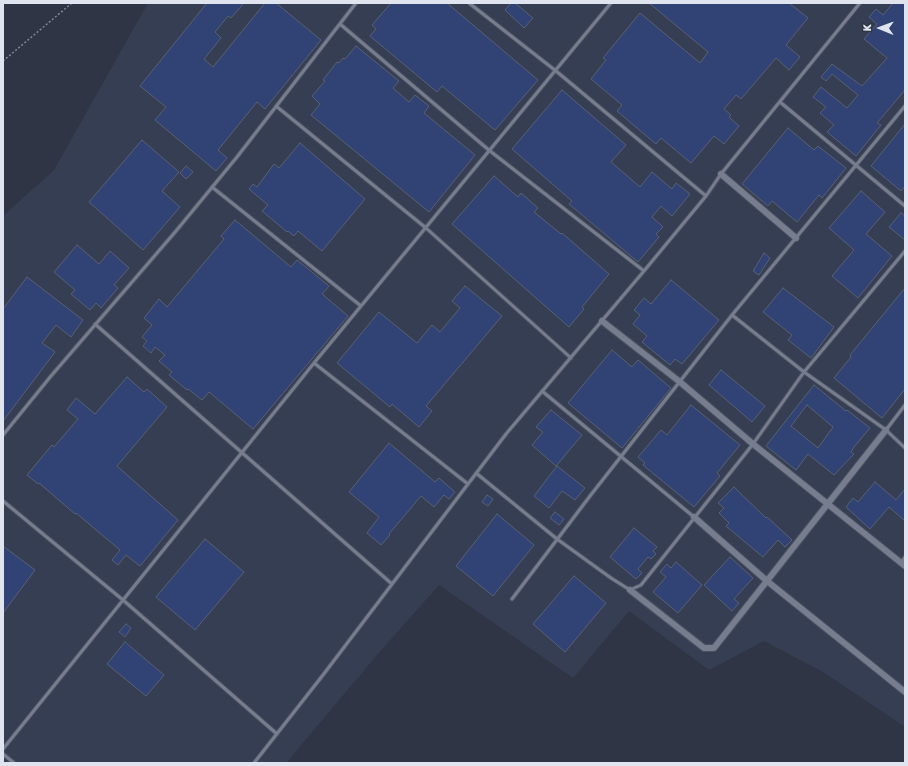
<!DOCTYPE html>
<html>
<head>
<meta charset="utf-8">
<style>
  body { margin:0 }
  #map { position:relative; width:908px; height:766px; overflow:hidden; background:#2f3544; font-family:Rubik,sans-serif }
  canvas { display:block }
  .frame { position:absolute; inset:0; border:4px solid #e0e4ee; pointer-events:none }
  .north { position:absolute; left:860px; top:8px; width:40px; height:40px; -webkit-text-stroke:3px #2f3544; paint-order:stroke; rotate:271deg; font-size:11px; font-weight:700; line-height:16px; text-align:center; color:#e0e4ee }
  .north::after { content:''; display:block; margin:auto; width:14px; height:18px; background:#e0e4ee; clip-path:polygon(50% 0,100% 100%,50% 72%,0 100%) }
</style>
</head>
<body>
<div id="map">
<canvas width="908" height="766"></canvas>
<div class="frame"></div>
<div class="north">K</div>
</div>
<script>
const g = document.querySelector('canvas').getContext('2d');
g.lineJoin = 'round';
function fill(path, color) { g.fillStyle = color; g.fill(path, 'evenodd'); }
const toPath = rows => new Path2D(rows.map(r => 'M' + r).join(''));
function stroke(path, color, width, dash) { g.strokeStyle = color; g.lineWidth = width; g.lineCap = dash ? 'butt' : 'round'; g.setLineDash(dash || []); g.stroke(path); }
const built = toPath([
  [148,3,905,3,905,727,823,672,764,641,709,670,629,611,573,678,439,585,378,654,286,763,3,763,3,216,54,170]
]);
const building = toPath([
  [207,3,244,3,231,18,228,16,215,32,221,38,204,59,213,67,265,3,276,3,321,40,265,109,257,102,218,150,227,158,216,171,155,120,166,107,140,86,207,3],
  [391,3,447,3,538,80,495,130,442,86,437,92,370,36,376,29,372,25,391,3],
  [511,3,515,3,533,18,524,28,505,10,511,3],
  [649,3,789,3,808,18,786,45,800,57,789,70,776,58,741,99,736,95,724,109,731,115,729,117,739,126,724,144,714,136,691,163,661,138,656,144,617,111,622,105,591,79,606,60,603,58,640,13,700,63,708,52,649,3],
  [893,3,905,3,905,90,877,123,881,125,856,156,827,132,834,125,820,113,826,107,813,97,821,87,847,108,858,95,832,74,826,81,821,77,832,64,862,86,887,58,864,39,877,24,869,17,876,9,883,15,893,3],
  [356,46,399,81,393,88,409,102,415,95,429,106,424,113,475,155,429,212,311,115,320,104,312,96,325,81,323,80,337,62,339,63,343,58,345,59,356,46],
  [562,90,626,145,611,162,640,187,652,172,672,189,676,183,690,194,672,216,661,206,652,217,663,227,656,234,659,237,638,262,575,209,569,204,572,201,512,149,562,90],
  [905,124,905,186,901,191,871,166,905,124],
  [788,128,814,150,818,146,846,168,822,198,819,195,797,222,772,201,768,206,742,184,788,128],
  [142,140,179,172,162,191,180,207,143,250,89,202,142,140],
  [300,143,365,199,322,251,298,231,294,236,288,231,287,232,262,211,268,205,249,189,253,184,257,187,274,164,279,168,300,143],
  [186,166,193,172,186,179,180,173,186,166],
  [494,176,518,197,521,193,538,208,534,212,561,234,562,233,609,274,582,307,584,309,569,327,452,224,494,176],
  [861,191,885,212,866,234,892,256,858,298,832,276,854,250,829,228,861,191],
  [901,213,905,216,905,240,889,227,901,213],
  [235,220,291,267,297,260,329,286,322,294,348,316,253,429,209,392,202,400,188,389,187,390,169,375,172,372,159,361,165,355,155,347,151,353,143,346,147,341,142,337,152,325,144,318,159,299,167,307,224,239,221,236,235,220],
  [77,245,99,264,110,251,129,268,114,285,118,288,101,308,96,303,90,310,71,294,75,290,54,272,77,245],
  [764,253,770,258,759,275,753,271,764,253],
  [27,277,83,320,71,337,56,325,42,343,55,352,3,421,3,309,27,277],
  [671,280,719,320,682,364,675,359,670,365,642,342,647,336,633,324,640,315,634,310,644,298,651,304,671,280],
  [465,286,502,316,426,406,432,411,419,427,392,404,390,407,337,363,379,312,417,343,432,325,440,332,460,308,452,301,465,286],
  [783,288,834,327,811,358,788,340,792,335,763,312,783,288],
  [905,288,905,389,882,418,834,378,851,357,850,355,905,288],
  [612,350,632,367,638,360,671,388,622,448,568,403,612,350],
  [721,370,765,406,752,422,709,385,721,370],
  [127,377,144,392,147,389,167,407,117,466,178,520,140,566,126,555,118,565,112,560,120,550,76,513,75,514,39,483,38,484,27,475,52,445,54,447,78,419,67,410,76,398,95,414,127,377],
  [814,385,846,411,847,410,870,428,854,447,851,452,854,454,834,475,808,454,796,470,766,446,814,385],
  [807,405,833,427,818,448,791,426,807,405],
  [691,405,740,445,717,473,720,476,694,507,643,465,645,463,638,457,661,430,667,435,691,405],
  [551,410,582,435,556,466,532,445,543,432,536,427,551,410],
  [389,443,435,482,439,478,455,492,449,499,444,495,434,507,421,496,389,534,390,535,381,545,367,533,379,517,349,492,389,443],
  [557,466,585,488,575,500,562,491,549,508,534,496,557,466],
  [875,482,896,500,905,489,905,521,889,507,870,529,846,507,853,498,858,502,875,482],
  [734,487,766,518,767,517,792,540,785,547,778,540,763,557,726,526,729,523,719,513,724,508,718,503,734,487],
  [487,495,493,499,488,506,482,502,487,495],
  [555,512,564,519,559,525,550,518,555,512],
  [497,514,534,545,493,596,456,566,497,514],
  [634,528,657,547,653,551,656,554,651,559,648,557,638,569,642,573,636,579,610,557,634,528],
  [205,539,244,572,195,630,156,597,205,539],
  [3,546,35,570,3,613,3,546],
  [730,557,753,578,734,599,739,603,732,611,704,585,730,557],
  [676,562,702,585,678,613,653,592,666,577,660,572,667,564,671,568,676,562],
  [574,576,606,603,565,652,533,624,574,576],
  [126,624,131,628,125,637,119,632,126,624],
  [125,642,164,675,146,696,107,664,125,642]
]);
const path = toPath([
  [3,61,72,3]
]);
const service = toPath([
  [469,3,556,71,706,196],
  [340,24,490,151,644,271],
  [780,102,905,206],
  [276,106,426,228,571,358],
  [212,187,361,306],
  [732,315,804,372,886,430,905,448],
  [95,324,392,584],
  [314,363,468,484],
  [542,391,694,517],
  [886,430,905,405],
  [3,435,51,376,176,231,237,157,356,3],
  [476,473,557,539,611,578,630,590,641,585,753,444,804,372,905,251],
  [3,501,123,600,277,734],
  [901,563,905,557],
  [512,599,590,496,732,315,905,106],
  [3,749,314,363,611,3],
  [3,754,14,763],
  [254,763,323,675,506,434,644,271,706,196,721,174,860,3]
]);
const minor = toPath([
  [721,174,796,238],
  [602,321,680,382,753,444,905,566],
  [694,517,767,581,905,692],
  [630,590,704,648,714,648,886,430]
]);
fill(built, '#353e53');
fill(building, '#314375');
stroke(building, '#596071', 1);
stroke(service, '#4b505d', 5);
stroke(minor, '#4b505d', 8);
stroke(path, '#818692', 1.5, [2, 2]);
stroke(service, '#757d8f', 3);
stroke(minor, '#757d8f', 6);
</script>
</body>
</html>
